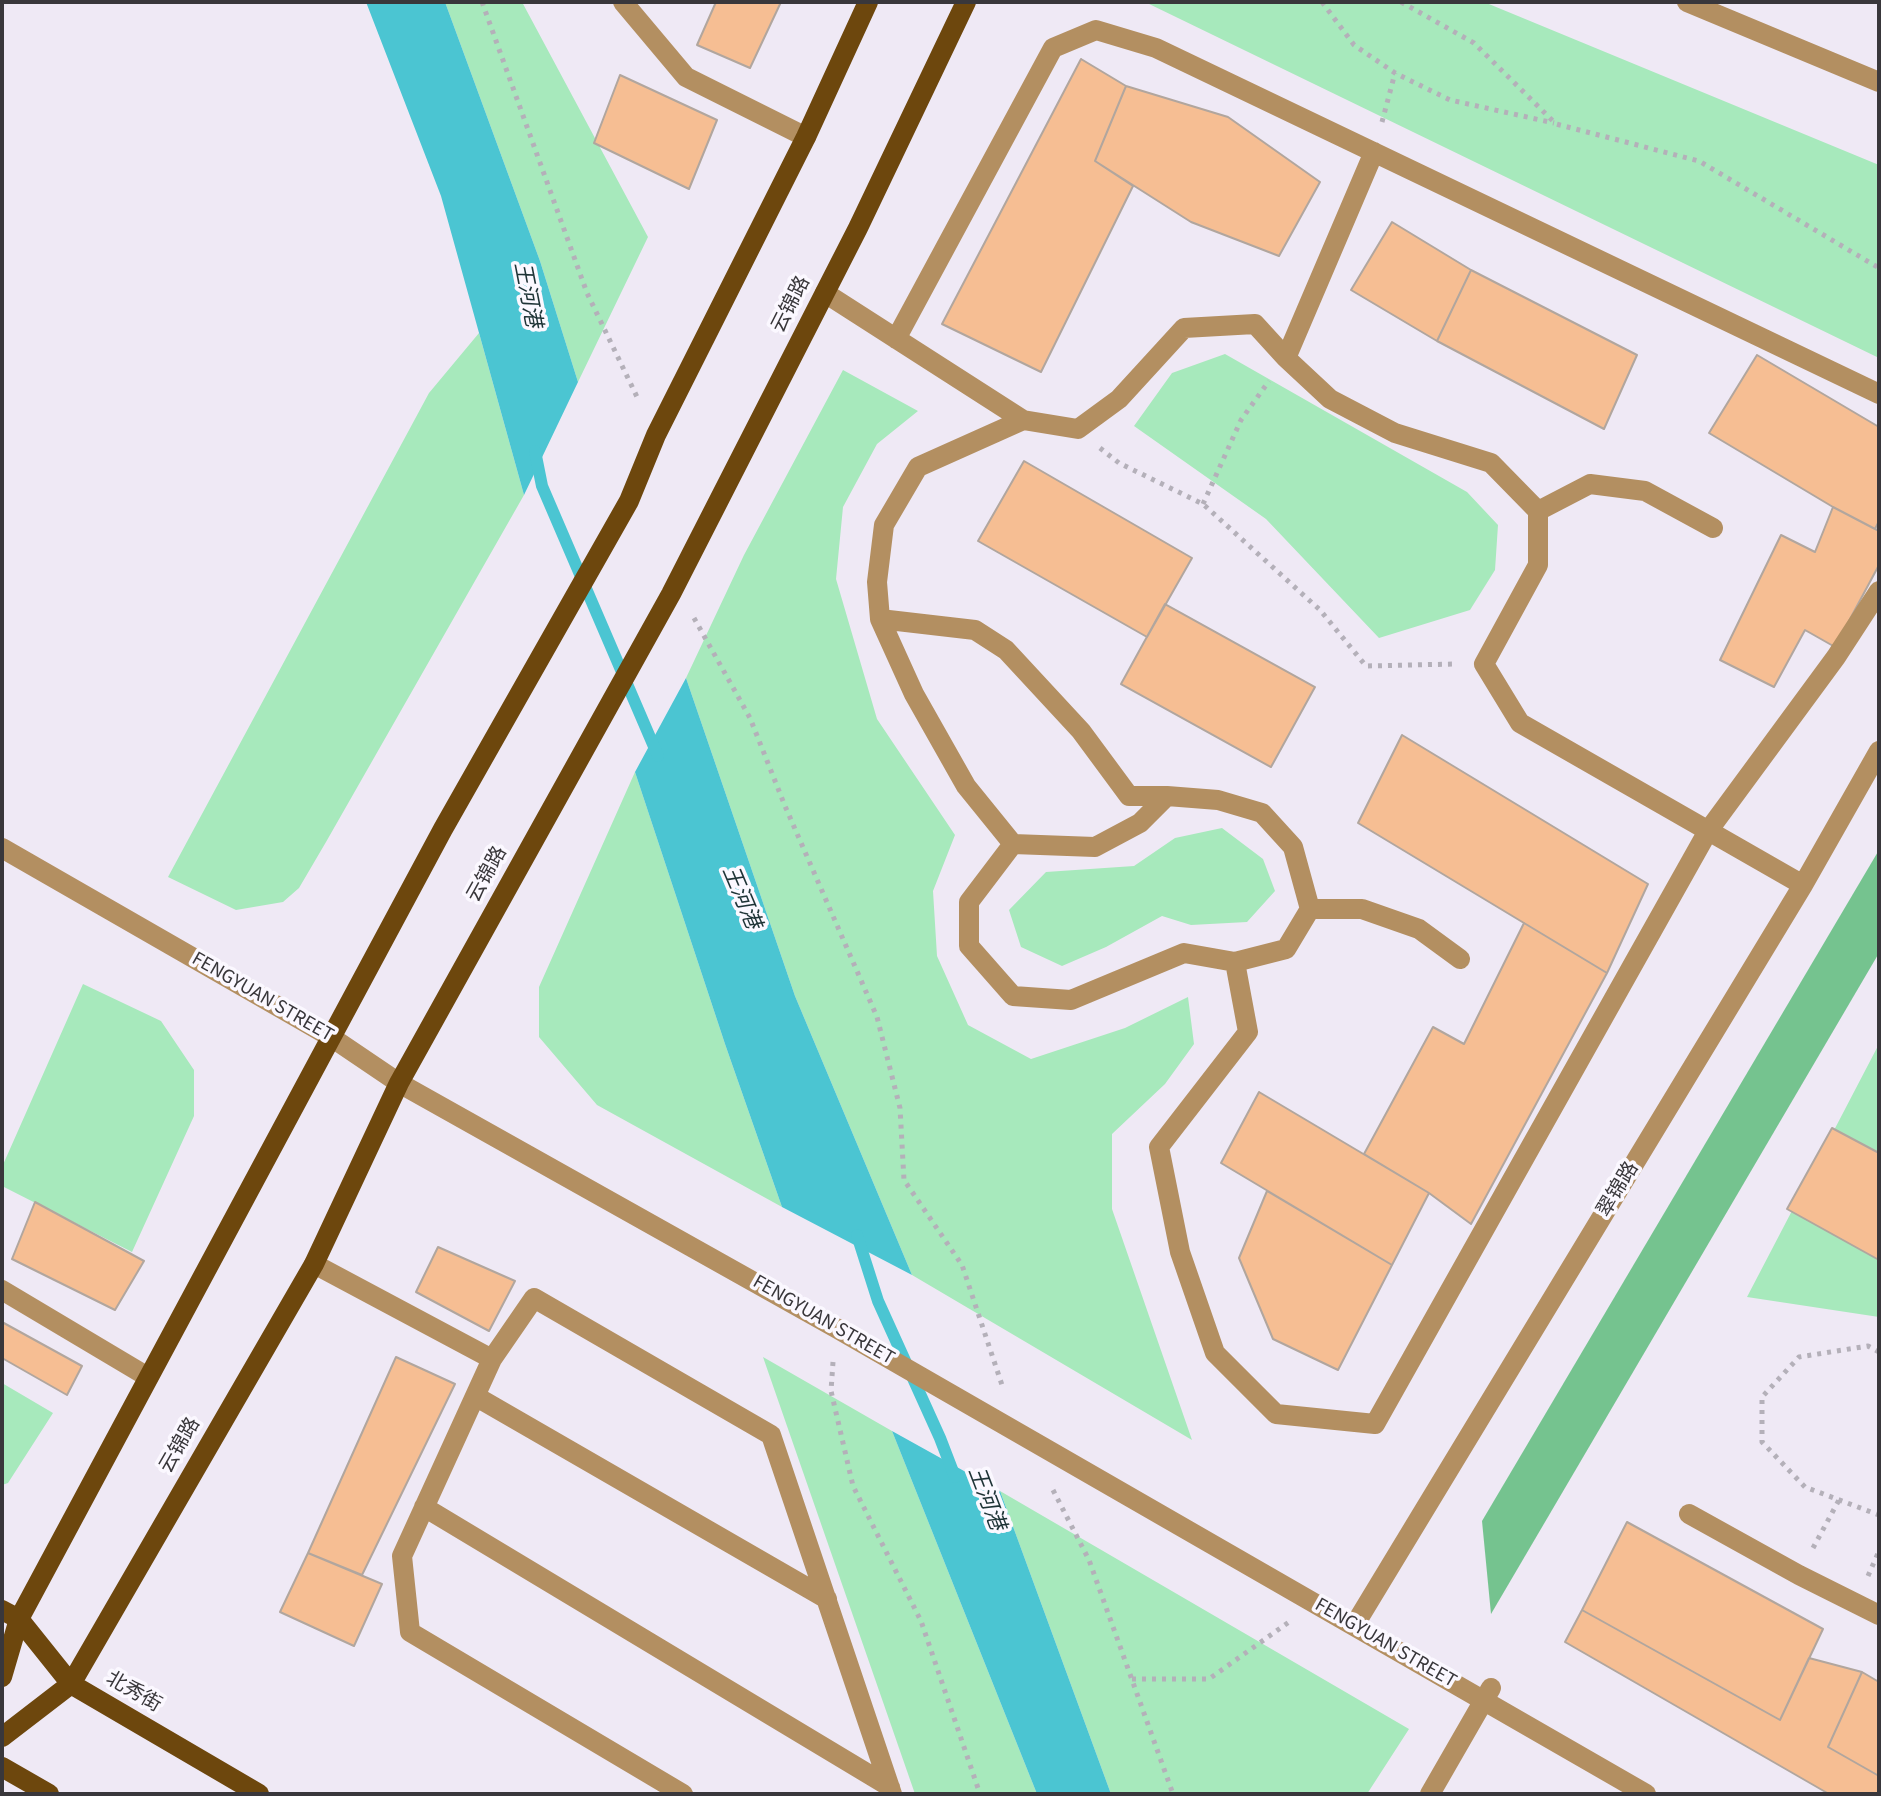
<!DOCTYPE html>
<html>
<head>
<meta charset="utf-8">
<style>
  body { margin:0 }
  #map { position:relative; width:1881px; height:1796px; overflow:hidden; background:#efe9f5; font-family:"Source Sans 3",sans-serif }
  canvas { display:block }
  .frame { position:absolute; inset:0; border:4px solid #39373b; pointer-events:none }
</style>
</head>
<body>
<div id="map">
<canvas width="1881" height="1796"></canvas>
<div class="frame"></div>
</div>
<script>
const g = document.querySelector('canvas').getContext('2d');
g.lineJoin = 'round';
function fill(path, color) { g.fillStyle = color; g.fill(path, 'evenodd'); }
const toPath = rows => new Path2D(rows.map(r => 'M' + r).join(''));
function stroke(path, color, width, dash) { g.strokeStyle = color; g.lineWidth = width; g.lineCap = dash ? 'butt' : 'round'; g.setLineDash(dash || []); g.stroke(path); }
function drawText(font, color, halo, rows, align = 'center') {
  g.font = font + ' "Source Sans 3","Noto Sans SC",sans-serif'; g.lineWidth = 7; g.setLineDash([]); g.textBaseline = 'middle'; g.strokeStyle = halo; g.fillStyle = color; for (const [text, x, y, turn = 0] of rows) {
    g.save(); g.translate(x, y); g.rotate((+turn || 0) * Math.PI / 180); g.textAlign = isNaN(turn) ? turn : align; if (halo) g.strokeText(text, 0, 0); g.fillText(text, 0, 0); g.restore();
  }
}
const green = toPath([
  [445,2,522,2,648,237,578,382,540,261],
  [1145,2,1484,2,1879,165,1879,358],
  [479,333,524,495,326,842,299,888,283,902,236,910,168,877,429,393],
  [1225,354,1467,492,1498,525,1495,570,1470,610,1379,638,1266,519,1134,426,1172,373],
  [843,370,918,411,877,444,843,507,836,579,877,719,955,835,933,891,937,956,968,1025,1031,1059,1125,1028,1188,997,1194,1044,1165,1084,1112,1134,1112,1209,1192,1440,912,1275,795,996,686,678,744,555],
  [635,772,725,1044,782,1207,597,1105,539,1037,539,987],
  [1222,828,1263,859,1275,891,1247,922,1191,925,1162,916,1106,947,1062,966,1021,947,1009,910,1046,872,1134,866,1175,838],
  [83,984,161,1021,194,1070,194,1116,132,1252,2,1186,2,1167],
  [1879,1044,1879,1317,1747,1297],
  [763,1357,892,1431,1037,1794,915,1794],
  [2,1383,53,1413,8,1483,2,1485],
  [1000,1491,1409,1729,1367,1794,1111,1794]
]);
const forest = toPath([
  [1879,850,1879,953,1491,1614,1482,1521]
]);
const water = toPath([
  [366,2,445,2,540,261,578,382,524,495,441,196],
  [686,678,795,996,912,1275,782,1207,725,1044,635,772],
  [892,1431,1000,1491,1111,1794,1037,1794]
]);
const stream = toPath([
  [535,451,542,486,658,756],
  [857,1235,878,1301,940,1438,955,1477]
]);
const building = toPath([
  [716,2,781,2,750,68,697,45,716,2],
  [1081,59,1126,86,1095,161,1133,186,1041,372,942,324,1081,59],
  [620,75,717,120,689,189,594,143,620,75],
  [1126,86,1228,117,1320,182,1279,256,1191,222,1095,161,1126,86],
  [1392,222,1471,270,1437,341,1351,290,1392,222],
  [1471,270,1637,355,1604,429,1437,341,1471,270],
  [1757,355,1879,427,1879,521,1875,529,1833,507,1709,433,1757,355],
  [1024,461,1192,558,1147,637,978,541,1024,461],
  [1833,507,1879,531,1879,565,1835,647,1805,630,1774,687,1720,660,1781,535,1815,552,1833,507],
  [1165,604,1315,687,1271,767,1121,684,1165,604],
  [1402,735,1648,884,1607,973,1358,823,1402,735],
  [1524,923,1607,973,1471,1224,1429,1193,1364,1154,1433,1027,1464,1044,1524,923],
  [1259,1092,1429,1193,1392,1265,1221,1163,1259,1092],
  [1832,1128,1879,1153,1879,1260,1787,1209,1832,1128],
  [1267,1191,1392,1265,1338,1370,1273,1339,1239,1258,1267,1191],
  [35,1202,144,1261,115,1310,12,1259,35,1202],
  [438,1247,515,1281,489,1331,416,1292,438,1247],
  [2,1322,82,1366,67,1395,2,1358,2,1322],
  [396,1357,455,1384,362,1575,308,1553,396,1357],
  [1627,1522,1823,1629,1780,1720,1582,1610,1627,1522],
  [308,1553,382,1584,354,1646,280,1612,308,1553],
  [1582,1610,1780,1720,1809,1658,1862,1672,1828,1747,1879,1776,1879,1794,1829,1794,1565,1642,1582,1610],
  [1862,1672,1879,1682,1879,1776,1828,1747,1862,1672]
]);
const path = toPath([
  [482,2,587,293,638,399],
  [1322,2,1354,45,1395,73,1450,100,1554,123],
  [1401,2,1474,43,1556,124,1699,161,1879,268],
  [1382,122,1395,73],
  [1100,448,1119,463,1203,504,1320,610,1366,666,1456,664],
  [1203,504,1241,420,1269,381],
  [694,618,750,718,785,806,877,1017,900,1108,904,1180,962,1265,1003,1388],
  [1879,1352,1868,1346,1799,1357,1762,1397,1762,1442,1805,1487,1879,1515],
  [833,1362,831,1391,853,1486,921,1621,980,1794],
  [1053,1490,1089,1560,1173,1794],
  [1813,1548,1839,1500],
  [1868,1576,1879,1551],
  [1132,1679,1209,1679,1289,1622]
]);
const minor = toPath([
  [623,2,686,77,806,137],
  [1687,2,1879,82],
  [825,293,1023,420,1078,429,1119,399,1184,328,1255,324,1286,358,1330,399,1395,433,1491,463,1538,511,1538,565,1484,664,1520,723,1803,885],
  [896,339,1053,48,1096,30,1156,48,1879,394],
  [1286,358,1374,152],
  [1023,420,918,467,884,525,877,582,880,619,914,694,966,786,1013,844,969,902,969,946,1013,996,1071,1000,1184,953,1235,962,1286,949,1310,909,1362,909,1419,929,1460,959],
  [1538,511,1590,484,1645,491,1713,528],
  [880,619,975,630,1006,650,1081,731,1129,796,1167,796],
  [1013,844,1095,847,1140,823,1167,796,1218,800,1262,813,1293,847,1310,909],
  [2,848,331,1037,399,1083,836,1328,1646,1794],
  [1235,962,1248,1032,1159,1147,1180,1252,1215,1353,1276,1414,1375,1424,1708,831,1836,657,1879,591],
  [314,1264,492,1359],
  [2,1290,148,1377],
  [475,1396,827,1599],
  [424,1507,890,1787],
  [1689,1514,1799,1575,1879,1615],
  [1354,1626,1803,885,1879,751],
  [683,1794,410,1632,402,1556,492,1359,534,1298,771,1435,892,1794],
  [1430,1794,1491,1688]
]);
const major = toPath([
  [2,1610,19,1619,71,1684,259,1794],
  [2,1677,19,1619,443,829,629,501,656,435,806,137,868,2],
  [2,1737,71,1684,314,1264,399,1083,671,594,858,228,966,2],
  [2,1767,49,1794]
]);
const streetNames = [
  ["云锦路",792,305,-63],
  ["云锦路",488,875,-61],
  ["FENGYUAN STREET",262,998,30],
  ["翠锦路",1619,1190,-59],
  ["FENGYUAN STREET",823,1321,30],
  ["云锦路",181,1446,-60],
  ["FENGYUAN STREET",1385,1644,30],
  ["北秀街",133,1693,30]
];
const waterNames = [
  ["王河港",526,295,79],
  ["王河港",740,898,67],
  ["王河港",985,1499,69]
];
fill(green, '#a7e9bc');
fill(forest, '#75c38f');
fill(water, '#4bc5d2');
stroke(stream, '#4bc5d2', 12);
fill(building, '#f6be93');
stroke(building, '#b1a69e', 2);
stroke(path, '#b4b0b9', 5, [4, 6]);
stroke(minor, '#b38f61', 20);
stroke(major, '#6d470d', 20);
drawText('20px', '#39373b', '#fbf8ff', streetNames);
drawText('italic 22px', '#1e3336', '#fbf8ff', waterNames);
</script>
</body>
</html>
